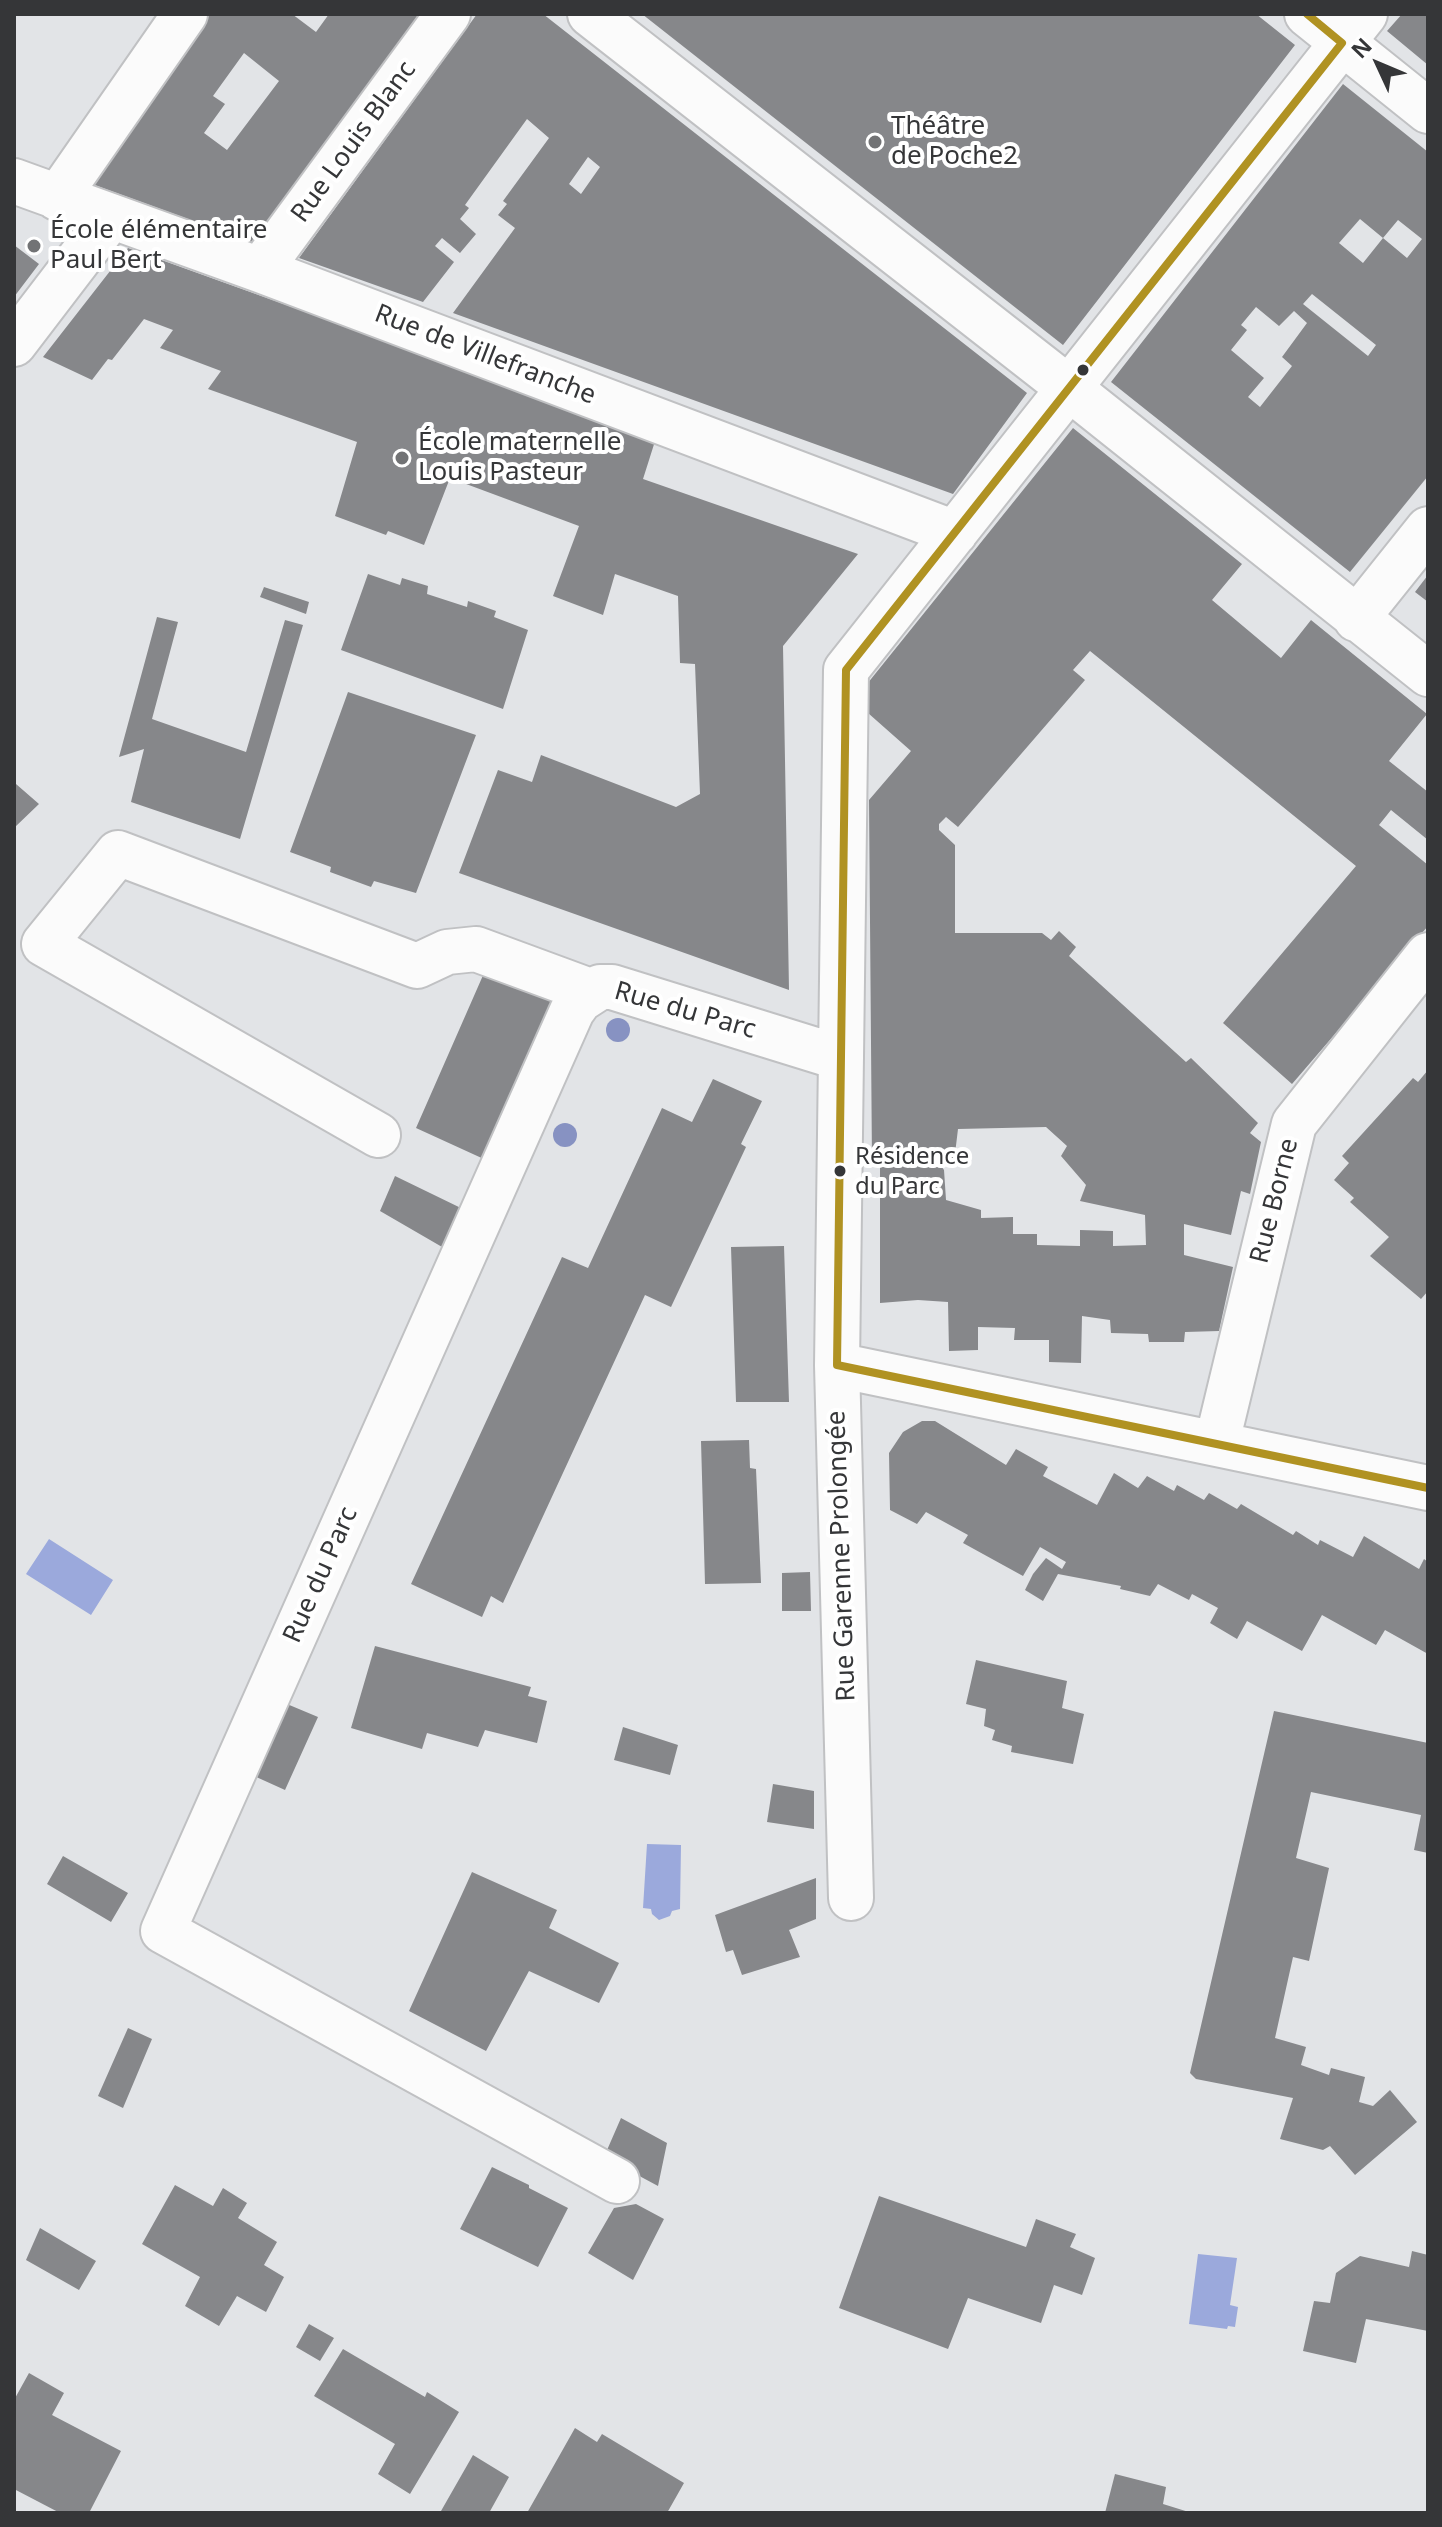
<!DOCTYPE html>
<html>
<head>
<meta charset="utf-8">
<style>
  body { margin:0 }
  #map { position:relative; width:1442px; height:2527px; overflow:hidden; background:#e2e4e7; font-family:"Noto Sans",sans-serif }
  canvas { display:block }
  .frame { position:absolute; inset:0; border:16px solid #353638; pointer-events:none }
  .north { position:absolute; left:1338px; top:24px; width:80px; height:80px; -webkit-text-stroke:6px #fff; paint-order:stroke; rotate:314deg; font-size:22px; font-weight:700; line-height:32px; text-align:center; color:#353638 }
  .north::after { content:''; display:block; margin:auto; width:28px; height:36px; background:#353638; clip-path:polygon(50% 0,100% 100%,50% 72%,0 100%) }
</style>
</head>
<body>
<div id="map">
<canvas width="1442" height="2527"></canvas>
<div class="frame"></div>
<div class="north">N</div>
</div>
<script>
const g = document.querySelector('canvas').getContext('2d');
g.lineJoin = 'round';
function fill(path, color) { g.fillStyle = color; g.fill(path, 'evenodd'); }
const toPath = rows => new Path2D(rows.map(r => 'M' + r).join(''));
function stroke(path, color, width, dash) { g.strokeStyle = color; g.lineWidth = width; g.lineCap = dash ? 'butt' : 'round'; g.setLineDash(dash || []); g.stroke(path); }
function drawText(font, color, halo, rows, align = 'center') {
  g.font = font + ' "Noto Sans",sans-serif'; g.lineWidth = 8; g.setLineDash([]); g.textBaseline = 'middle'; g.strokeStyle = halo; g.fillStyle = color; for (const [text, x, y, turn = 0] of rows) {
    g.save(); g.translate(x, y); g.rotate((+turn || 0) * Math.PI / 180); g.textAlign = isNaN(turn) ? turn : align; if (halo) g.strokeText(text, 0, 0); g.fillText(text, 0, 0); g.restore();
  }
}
const water = toPath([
  [49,1539,113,1580,91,1615,26,1574],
  [647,1844,681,1845,680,1909,672,1911,670,1916,659,1920,652,1914,651,1909,643,1908],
  [1198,2254,1237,2258,1230,2305,1238,2307,1235,2327,1228,2326,1227,2329,1189,2324]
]);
const building = toPath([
  [193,14,292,14,316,32,329,14,421,14,258,238,251,242,78,179],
  [244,53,279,81,227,150,204,133,225,104,213,96],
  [477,14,543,14,1027,393,953,494,453,313,515,228,498,215,507,204,503,201,549,138,527,119,465,205,469,208,460,219,476,234,460,253,442,238,435,246,454,262,423,302,299,258],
  [588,157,600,167,581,194,569,184],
  [642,14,1256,14,1295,45,1063,345],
  [1402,14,1428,14,1428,65,1387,31],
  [1343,84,1428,152,1428,476,1350,572,1111,382],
  [1360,219,1383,238,1363,263,1339,243],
  [1398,220,1422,239,1407,258,1383,238],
  [1312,294,1376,345,1368,356,1303,304],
  [1256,307,1279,326,1294,311,1307,323,1282,357,1292,366,1260,407,1248,397,1264,378,1231,350,1247,330,1241,325],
  [14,245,39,264,14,297],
  [128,248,656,438,643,479,858,554,783,646,789,990,459,873,498,770,532,782,541,755,676,807,700,794,695,664,680,663,678,596,615,574,603,615,553,596,579,526,450,478,424,545,388,531,386,535,335,516,357,442,208,389,221,371,160,348,173,330,144,319,112,360,108,359,92,380,43,357],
  [1073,428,1242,564,1212,600,1281,658,1311,620,1427,714,1389,761,1428,792,1428,840,1391,810,1379,825,1428,865,1428,926,1292,1084,1223,1023,1356,866,1090,651,1073,670,1085,680,958,827,946,817,939,824,939,830,955,845,955,933,1042,933,1051,940,1059,931,1076,947,1069,956,1186,1062,1191,1058,1258,1123,1250,1133,1261,1142,1250,1194,1241,1191,1231,1235,1184,1224,1184,1255,1233,1267,1219,1331,1185,1332,1184,1342,1149,1342,1148,1334,1111,1333,1110,1320,1082,1316,1081,1363,1049,1362,1049,1340,1014,1340,1015,1328,978,1327,978,1350,949,1351,948,1302,918,1300,880,1303,880,1164,872,1163,869,800,911,751,868,713,867,684],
  [1046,1127,1067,1146,1061,1156,1086,1185,1080,1201,1145,1215,1146,1245,1113,1246,1113,1231,1080,1230,1080,1246,1037,1245,1037,1234,1013,1234,1013,1217,981,1218,981,1210,946,1200,944,1170,939,1163,954,1162,958,1129],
  [368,574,400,585,402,578,428,586,427,594,467,607,468,601,496,611,494,617,528,630,503,709,341,650],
  [1428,575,1428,602,1415,592],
  [264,587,309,602,306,614,260,597],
  [157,617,178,622,152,719,246,752,285,620,303,625,240,839,131,802,144,749,119,757],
  [348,692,476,735,416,893,374,881,371,887,330,872,331,867,290,852],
  [16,784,39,804,14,828,14,787],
  [488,964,561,997,486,1160,416,1128],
  [1428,1070,1428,1291,1421,1299,1370,1256,1389,1237,1350,1202,1354,1198,1334,1180,1349,1163,1342,1156,1413,1078,1418,1082],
  [713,1079,762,1101,741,1144,746,1147,671,1307,645,1295,503,1603,491,1596,482,1617,411,1584,562,1257,588,1268,662,1108,692,1122],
  [395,1176,465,1210,449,1251,380,1211],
  [784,1246,789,1402,736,1402,731,1247],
  [922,1421,935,1421,1006,1465,1016,1449,1048,1467,1043,1476,1097,1505,1114,1473,1138,1488,1147,1476,1174,1491,1177,1485,1204,1500,1209,1493,1237,1509,1241,1504,1293,1535,1296,1531,1318,1545,1320,1540,1353,1557,1364,1536,1419,1569,1424,1559,1428,1562,1428,1654,1385,1630,1376,1645,1322,1615,1302,1651,1247,1621,1237,1639,1210,1623,1218,1608,1192,1594,1189,1600,1158,1584,1150,1596,1120,1589,1121,1586,1058,1574,1043,1601,1025,1590,1033,1574,1046,1558,1062,1569,1066,1562,1040,1547,1023,1576,963,1543,968,1535,926,1512,917,1524,890,1510,889,1453,903,1432],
  [749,1440,750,1468,756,1469,761,1583,705,1584,701,1441],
  [810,1572,811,1611,782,1611,782,1573],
  [375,1646,531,1687,528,1696,547,1701,537,1743,485,1730,478,1747,427,1733,422,1749,351,1728],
  [976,1660,1067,1681,1062,1708,1084,1714,1073,1764,1011,1752,1012,1746,992,1740,995,1730,984,1726,986,1709,966,1704],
  [275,1699,318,1717,285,1790,243,1771],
  [1274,1711,1428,1743,1428,1853,1414,1850,1421,1815,1311,1792,1296,1858,1329,1868,1309,1961,1293,1957,1275,2038,1306,2047,1301,2065,1329,2075,1331,2068,1365,2077,1359,2102,1373,2106,1390,2090,1417,2122,1355,2175,1330,2146,1323,2150,1280,2139,1293,2098,1196,2079,1190,2073],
  [623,1727,678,1745,670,1775,614,1760],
  [773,1784,814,1791,814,1829,767,1822],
  [63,1856,128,1893,111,1922,47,1884],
  [472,1872,557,1910,549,1928,619,1963,599,2003,529,1971,486,2051,409,2011],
  [816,1878,816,1919,789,1930,800,1957,742,1975,733,1950,726,1952,715,1915],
  [128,2028,152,2039,123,2108,98,2096],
  [621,2118,667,2143,658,2186,604,2157],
  [492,2167,529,2185,529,2188,568,2208,538,2267,460,2229],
  [175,2185,213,2206,223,2188,247,2203,238,2218,277,2242,264,2265,284,2277,266,2312,237,2296,219,2326,185,2306,200,2277,142,2244],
  [879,2196,1026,2247,1036,2219,1076,2234,1070,2247,1095,2258,1082,2295,1054,2285,1041,2323,968,2298,948,2349,839,2308],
  [636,2204,664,2219,633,2280,588,2253,614,2208],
  [40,2228,96,2261,79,2290,26,2260],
  [1412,2251,1428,2255,1428,2331,1366,2319,1356,2363,1303,2351,1314,2301,1330,2303,1336,2273,1360,2256,1409,2267],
  [309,2324,334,2338,320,2361,296,2347],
  [343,2349,425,2397,427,2392,459,2412,410,2494,378,2474,395,2444,314,2396],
  [29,2373,64,2393,52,2415,121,2451,89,2513,60,2513,14,2489,14,2400],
  [575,2428,597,2442,602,2434,684,2483,667,2513,527,2513],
  [473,2455,509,2477,489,2513,444,2513,441,2511],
  [1115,2474,1166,2487,1163,2504,1192,2513,1105,2513]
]);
const minor = toPath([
  [590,14,1070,389,1428,674],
  [1307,14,1428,111],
  [14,181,260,270,955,533],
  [57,198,185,14],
  [260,270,448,14],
  [14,344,111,217],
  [1356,619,1428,529],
  [378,1135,44,944,118,853,417,966,447,952,476,949,590,991],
  [837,1365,1428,1488],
  [1217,1442,1294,1124,1428,955],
  [851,1898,837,1365,846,670,1365,14],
  [617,2181,163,1931,572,1011,580,1000,600,987,612,987,841,1058]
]);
const bus1 = toPath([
  [1307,14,1342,43,846,670,837,1365,1428,1488]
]);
const trees = [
  [618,1030],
  [565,1135]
];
const markers = [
  [875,142,8,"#727375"],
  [34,246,8,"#727375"],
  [1083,370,7,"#353638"],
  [402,458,8,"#727375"],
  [840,1171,7,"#353638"]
];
const busNames = [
  ["Résidence",855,1157],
  ["du Parc",855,1187]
];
const poiNames = [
  ["Théâtre",891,127],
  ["de Poche2",891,157],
  ["École élémentaire",50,231],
  ["Paul Bert",50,261],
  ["École maternelle",418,443],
  ["Louis Pasteur",418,473]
];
const streetNames = [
  ["Rue Louis Blanc",354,142,-54],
  ["Rue de Villefranche",485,355,21],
  ["Rue du Parc",685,1011,16],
  ["Rue Borne",1275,1201,-76],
  ["Rue Garenne Prolongée",842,1556,-92],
  ["Rue du Parc",321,1575,-66]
];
fill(water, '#9ba9dc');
fill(building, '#86878a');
stroke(minor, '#c0c1c3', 48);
stroke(minor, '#fbfbfb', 44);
stroke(bus1, '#b09222', 8);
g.fillStyle = '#8792c2';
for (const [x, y] of trees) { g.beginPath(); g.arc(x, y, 12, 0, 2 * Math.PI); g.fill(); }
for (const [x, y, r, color] of markers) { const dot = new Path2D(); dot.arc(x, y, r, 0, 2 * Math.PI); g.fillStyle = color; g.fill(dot); stroke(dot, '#fff', 3); }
drawText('24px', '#353638', '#fff', busNames, 'left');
drawText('26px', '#353638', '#fff', poiNames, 'left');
drawText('26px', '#353638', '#fff', streetNames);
</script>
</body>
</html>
